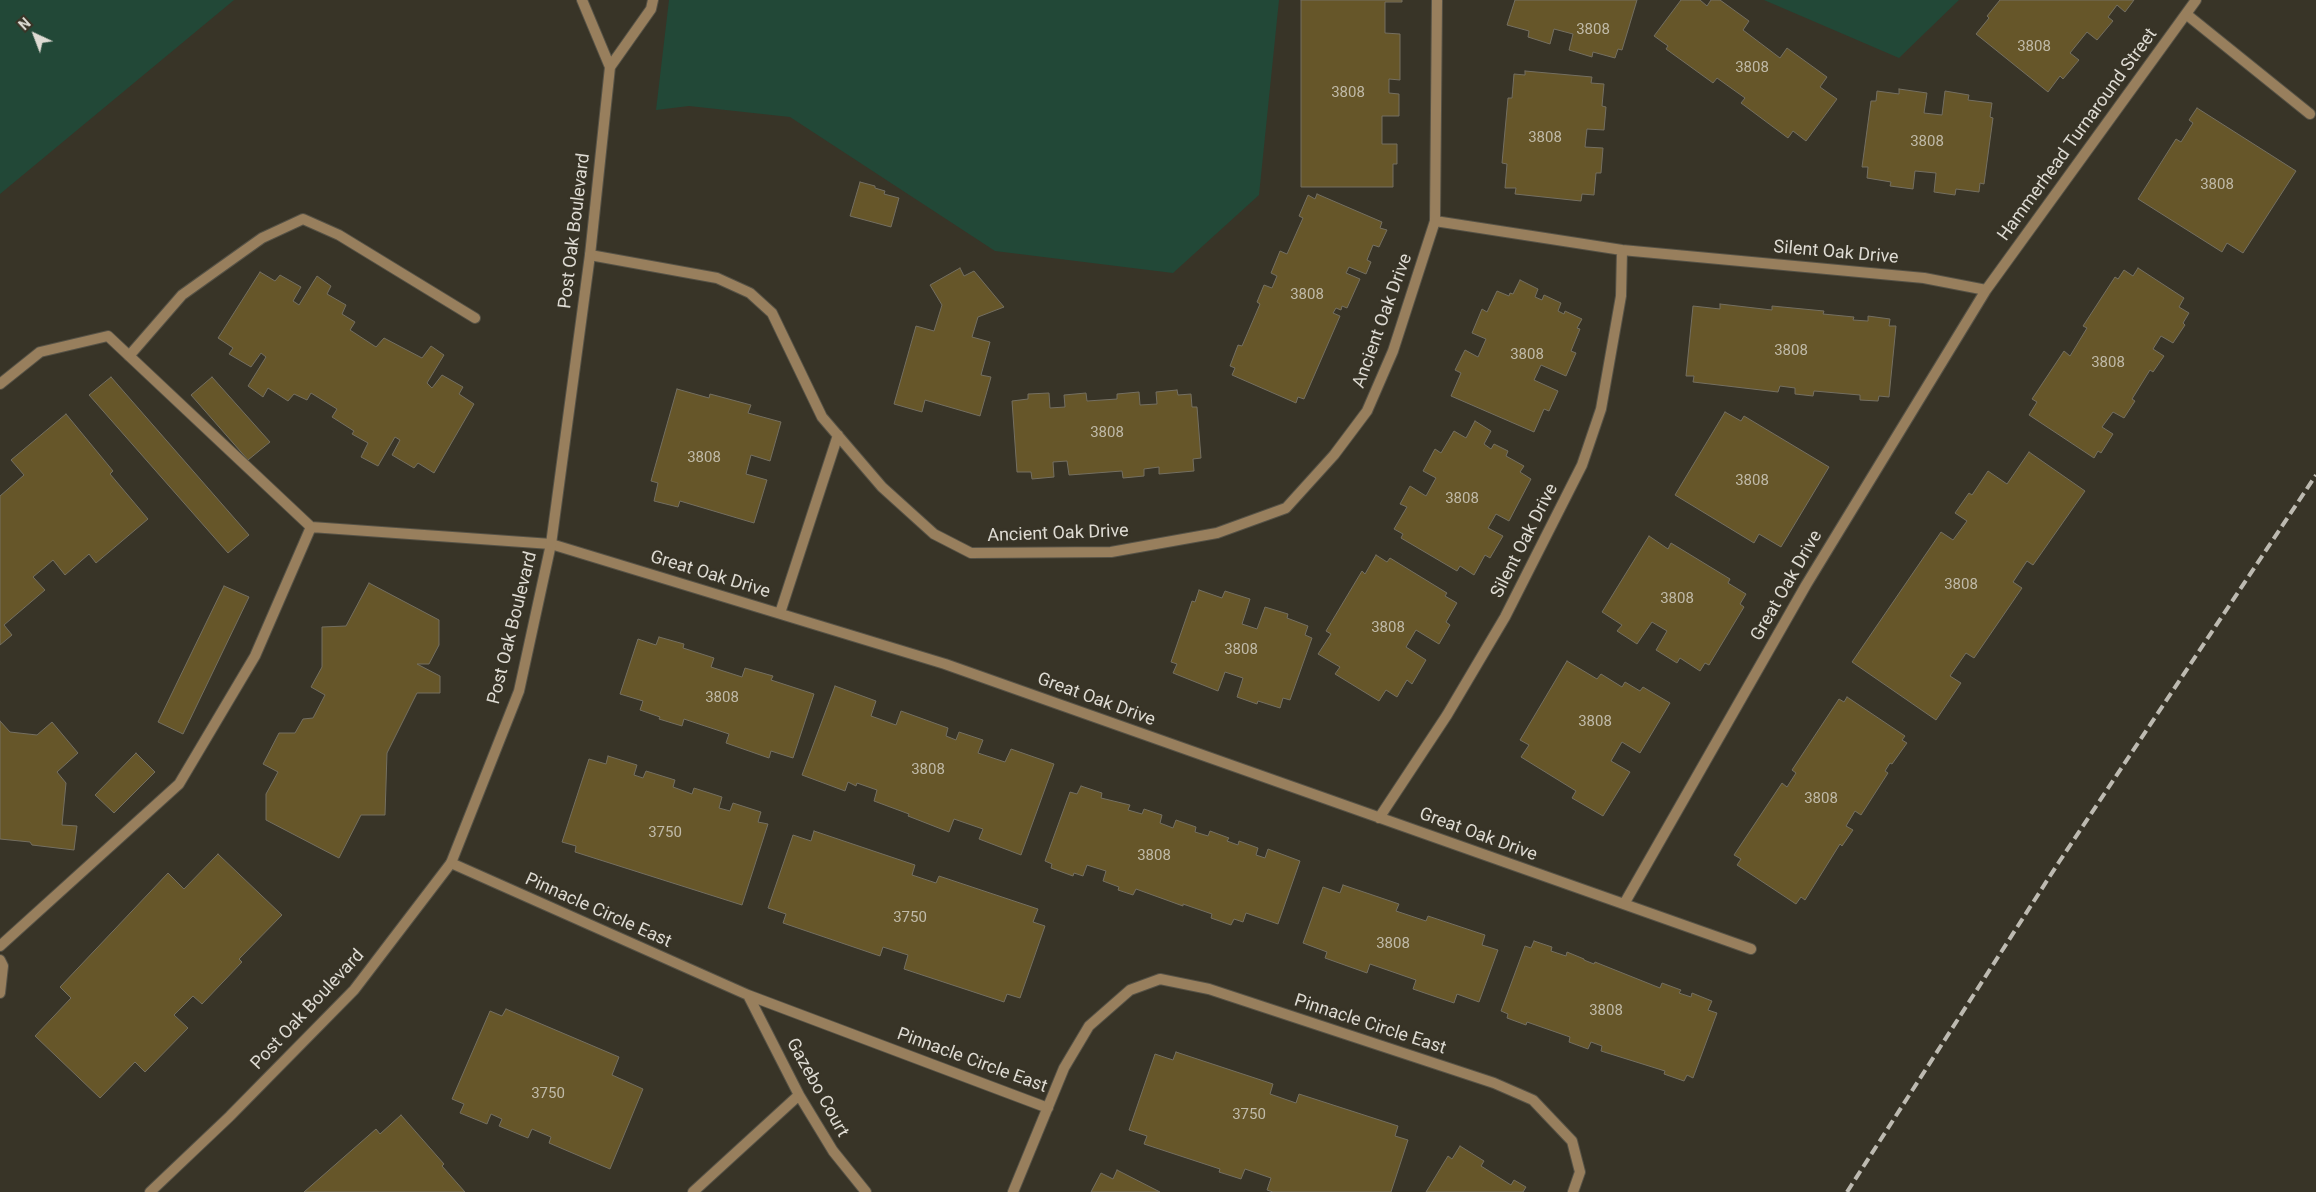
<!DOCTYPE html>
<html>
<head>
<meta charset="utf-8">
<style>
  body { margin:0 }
  #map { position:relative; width:2316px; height:1192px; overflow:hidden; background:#383427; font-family:Roboto,sans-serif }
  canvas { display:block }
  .north { position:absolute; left:10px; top:10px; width:50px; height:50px; -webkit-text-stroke:4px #383427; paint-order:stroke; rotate:317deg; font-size:14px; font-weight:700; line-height:20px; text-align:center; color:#dedbd3 }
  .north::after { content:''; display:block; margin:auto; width:18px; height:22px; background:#dedbd3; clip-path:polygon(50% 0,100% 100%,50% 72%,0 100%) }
</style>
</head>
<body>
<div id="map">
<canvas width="2316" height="1192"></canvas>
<div class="north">N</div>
</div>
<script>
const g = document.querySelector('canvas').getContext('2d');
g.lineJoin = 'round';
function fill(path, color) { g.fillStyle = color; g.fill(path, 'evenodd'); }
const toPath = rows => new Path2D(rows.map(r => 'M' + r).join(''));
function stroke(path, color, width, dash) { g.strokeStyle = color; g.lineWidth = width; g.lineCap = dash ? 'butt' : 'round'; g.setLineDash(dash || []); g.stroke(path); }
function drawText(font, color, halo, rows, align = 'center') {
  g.font = font + ' Roboto,sans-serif'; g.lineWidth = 4.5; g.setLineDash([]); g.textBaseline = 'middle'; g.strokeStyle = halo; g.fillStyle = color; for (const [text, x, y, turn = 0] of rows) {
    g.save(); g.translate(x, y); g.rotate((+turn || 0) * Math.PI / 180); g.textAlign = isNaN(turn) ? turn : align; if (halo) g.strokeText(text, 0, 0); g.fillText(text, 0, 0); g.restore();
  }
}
const green = toPath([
  [0,0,234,0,0,194],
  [669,0,1279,0,1259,195,1173,273,995,251,790,117,689,106,656,110],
  [1764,0,1959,0,1899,58]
]);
const building = toPath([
  [1301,0,1402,0,1402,2,1385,2,1385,33,1400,34,1400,80,1389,79,1389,93,1399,94,1399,116,1382,116,1382,144,1397,144,1397,164,1393,164,1393,187,1301,187,1301,0],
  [1515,0,1637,0,1622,50,1618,49,1615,58,1593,52,1592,57,1569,50,1573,34,1554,29,1550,44,1528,37,1529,31,1507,25,1515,0],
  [1681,0,1700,0,1707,6,1711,0,1720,0,1749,21,1743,30,1780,58,1787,48,1827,77,1820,87,1837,99,1806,141,1793,131,1788,138,1741,103,1745,98,1717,78,1713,83,1666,49,1668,46,1654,36,1681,0],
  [2000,0,2134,0,2125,12,2117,5,2108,17,2113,21,2097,40,2087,32,2070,53,2079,60,2063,79,2060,76,2048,92,1976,34,1989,18,1987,16,2000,0],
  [1525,71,1592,77,1591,83,1604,84,1602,106,1606,107,1604,130,1587,129,1585,147,1603,148,1601,173,1596,173,1594,195,1582,194,1581,201,1515,194,1516,188,1505,188,1507,164,1502,163,1508,98,1512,98,1514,74,1525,75,1525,71],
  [1899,89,1927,93,1924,113,1942,115,1945,91,1969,95,1968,100,1992,103,1990,117,1993,118,1984,184,1980,183,1979,192,1956,189,1955,195,1934,192,1936,173,1915,171,1913,189,1890,186,1891,182,1867,178,1868,167,1862,167,1871,101,1876,101,1877,91,1899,94,1899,89],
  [2197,108,2296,171,2243,253,2227,243,2222,252,2138,199,2176,139,2181,142,2193,123,2189,120,2197,108],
  [860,182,875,186,875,188,885,191,884,194,899,198,891,227,850,216,860,182],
  [1317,194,1382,222,1380,228,1387,230,1379,247,1373,245,1367,260,1371,262,1366,274,1349,267,1346,273,1360,279,1347,308,1342,306,1341,310,1336,308,1333,313,1340,316,1304,399,1298,397,1296,403,1232,375,1235,368,1230,366,1238,345,1242,346,1260,304,1257,302,1264,285,1272,288,1277,276,1271,273,1280,251,1287,254,1303,218,1299,216,1308,195,1315,199,1317,194],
  [960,268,964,276,974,271,1004,307,978,317,972,337,990,342,981,375,991,377,980,416,925,400,922,412,894,404,916,326,934,331,942,305,930,285,960,268],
  [2138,268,2184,298,2179,307,2189,313,2183,323,2185,325,2173,343,2161,336,2153,349,2164,356,2153,372,2150,370,2132,399,2135,401,2124,418,2113,412,2102,427,2113,434,2101,453,2098,451,2094,458,2029,415,2037,402,2032,399,2064,351,2070,356,2087,328,2083,326,2115,277,2118,279,2124,270,2133,276,2138,268],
  [260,272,275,281,280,275,301,287,293,301,299,305,317,276,331,286,327,294,346,305,342,314,355,322,350,330,376,347,384,338,422,358,431,346,444,355,427,383,432,388,442,375,463,387,459,394,474,404,434,473,418,463,414,468,392,455,400,440,395,437,378,466,361,457,368,443,352,434,354,431,332,417,337,409,311,393,307,400,294,394,288,401,268,388,263,397,248,386,266,357,261,353,251,367,229,354,233,348,218,338,260,272],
  [1520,280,1538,289,1535,297,1542,300,1544,295,1561,303,1558,311,1564,314,1565,311,1582,319,1577,328,1580,329,1571,351,1576,353,1566,376,1541,365,1534,380,1558,391,1549,411,1544,409,1534,432,1451,396,1461,373,1455,370,1465,350,1478,357,1486,339,1472,333,1482,309,1487,312,1497,291,1509,296,1510,293,1513,294,1520,280],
  [1720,304,1772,310,1772,306,1824,311,1823,314,1854,317,1853,320,1868,321,1868,316,1890,319,1889,326,1896,326,1889,397,1879,396,1878,401,1860,400,1860,395,1814,391,1813,396,1795,394,1795,388,1780,386,1778,392,1693,382,1694,376,1686,376,1693,306,1720,309,1720,304],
  [111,377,249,535,228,553,89,395,111,377],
  [212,377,270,442,248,460,191,395,212,377],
  [677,389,709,398,710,394,751,405,748,413,781,422,770,461,751,455,746,474,767,480,754,523,680,501,678,507,654,501,658,483,651,481,677,389],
  [1177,390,1178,395,1191,394,1192,407,1197,407,1201,458,1193,459,1194,471,1159,474,1159,467,1144,469,1144,476,1123,478,1122,471,1069,475,1067,461,1053,462,1054,477,1032,479,1031,472,1017,472,1012,401,1028,399,1028,394,1049,393,1050,408,1065,407,1064,395,1086,393,1087,401,1117,399,1117,394,1139,392,1140,405,1157,404,1156,392,1177,390],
  [1725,412,1741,421,1744,416,1829,467,1781,547,1759,534,1754,543,1675,495,1725,412],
  [66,414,113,471,110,474,148,519,96,563,89,554,65,575,53,560,33,577,45,590,4,625,12,635,0,645,0,496,24,475,11,460,66,414],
  [1475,421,1491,431,1484,444,1491,449,1494,444,1508,451,1506,456,1524,466,1520,472,1531,479,1509,521,1496,514,1488,528,1503,536,1490,558,1485,555,1474,575,1460,566,1457,571,1401,538,1403,534,1394,529,1407,507,1400,504,1410,486,1426,496,1436,478,1423,471,1435,449,1441,453,1454,431,1466,438,1475,421],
  [2029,452,2085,491,2033,565,2027,561,2013,582,2022,588,1974,658,1966,653,1950,676,1961,683,1936,720,1852,662,1941,532,1953,540,1967,521,1955,513,1969,493,1972,495,1988,471,2007,484,2029,452],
  [1649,536,1668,549,1671,543,1730,579,1728,583,1746,594,1740,604,1744,607,1709,665,1705,663,1700,671,1680,658,1677,663,1656,650,1667,631,1652,622,1637,644,1617,631,1622,625,1602,612,1649,536],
  [1376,555,1387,562,1390,558,1447,593,1445,596,1457,603,1446,622,1450,625,1439,644,1416,630,1406,647,1426,660,1412,684,1407,680,1397,697,1386,690,1379,701,1335,674,1340,667,1318,654,1331,634,1326,631,1362,571,1365,574,1376,555],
  [369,583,439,620,439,645,429,664,417,664,440,676,440,693,417,693,387,753,385,815,361,815,339,858,266,820,266,794,278,772,263,764,279,733,295,733,303,719,313,718,325,695,311,687,322,667,322,627,346,626,369,583],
  [224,586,249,597,183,734,158,722,224,586],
  [1199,590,1222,598,1225,591,1250,599,1242,624,1257,629,1265,607,1288,614,1287,618,1308,626,1305,635,1312,638,1290,700,1283,698,1280,708,1258,701,1257,704,1237,697,1243,678,1225,672,1218,691,1173,673,1177,664,1171,662,1192,601,1195,602,1199,590],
  [659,637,684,644,683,648,714,658,711,667,742,677,745,668,773,676,771,680,814,694,793,758,771,751,769,758,726,743,729,734,684,719,682,726,659,719,660,717,640,710,643,701,620,694,638,639,656,645,659,637],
  [1567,661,1597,679,1601,674,1622,687,1625,682,1640,691,1643,687,1670,703,1640,753,1622,742,1611,761,1630,772,1603,816,1572,798,1576,791,1521,757,1529,745,1520,740,1567,661],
  [835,686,876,701,871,716,896,725,901,711,948,728,946,736,956,740,959,732,983,740,978,753,1005,762,1011,749,1054,764,1021,855,979,839,983,829,954,819,949,832,908,816,909,814,874,801,877,790,857,783,856,786,848,782,845,791,802,775,835,686],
  [1847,697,1905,736,1902,740,1907,743,1892,764,1890,763,1885,771,1888,773,1861,815,1855,811,1846,826,1853,830,1842,846,1840,844,1805,900,1801,897,1796,904,1737,865,1741,859,1734,855,1782,783,1787,787,1796,773,1792,770,1839,699,1844,702,1847,697],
  [0,721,10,732,37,735,52,722,78,753,57,772,66,783,62,825,77,826,74,850,32,845,30,842,0,839,0,721],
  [136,753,155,772,114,813,95,795,136,753],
  [608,756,637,765,634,775,643,778,646,771,675,780,673,787,692,794,694,788,722,797,719,808,730,811,733,803,761,812,758,822,768,824,742,905,575,852,576,846,562,842,589,759,606,764,608,756],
  [1081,786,1102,793,1101,798,1130,805,1128,810,1142,814,1144,809,1162,815,1160,823,1173,828,1176,820,1196,827,1195,832,1208,836,1210,831,1229,838,1227,841,1238,845,1239,841,1258,848,1256,855,1265,858,1268,849,1300,861,1278,924,1246,913,1243,922,1234,919,1231,925,1211,918,1212,914,1183,904,1183,906,1136,889,1133,895,1118,890,1119,887,1103,881,1106,871,1087,865,1083,876,1074,873,1073,876,1051,868,1052,864,1045,861,1070,792,1077,794,1081,786],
  [814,831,915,865,912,875,936,883,939,876,1038,909,1033,922,1045,926,1020,998,1007,994,1004,1002,904,969,908,955,883,947,880,956,783,923,786,914,768,908,793,835,811,841,814,831],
  [218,854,282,915,239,959,242,962,202,1004,193,996,174,1015,188,1028,145,1072,135,1062,100,1098,35,1036,71,998,60,987,168,873,184,889,218,854],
  [1343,885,1399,904,1396,911,1426,921,1428,916,1485,935,1482,945,1498,950,1479,1002,1457,994,1454,1003,1413,989,1416,980,1370,964,1367,973,1325,958,1327,952,1303,943,1323,887,1340,893,1343,885],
  [1534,941,1552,947,1551,951,1566,956,1567,952,1584,959,1584,960,1594,964,1595,962,1660,988,1662,983,1681,990,1679,993,1691,997,1692,993,1712,1001,1708,1010,1717,1013,1693,1078,1687,1075,1684,1081,1664,1074,1665,1071,1601,1051,1602,1046,1591,1042,1588,1049,1569,1042,1570,1037,1527,1022,1526,1025,1507,1018,1508,1014,1501,1011,1525,946,1531,948,1534,941],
  [506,1009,619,1057,612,1075,643,1089,610,1169,549,1143,551,1137,532,1129,528,1138,499,1126,502,1119,491,1114,487,1124,460,1113,464,1104,452,1099,490,1011,502,1016,506,1009],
  [1176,1052,1273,1084,1270,1094,1296,1103,1299,1094,1398,1126,1395,1136,1408,1140,1391,1192,1273,1192,1267,1190,1271,1178,1245,1169,1241,1179,1219,1172,1220,1169,1144,1144,1147,1136,1129,1130,1155,1054,1173,1060,1176,1052],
  [401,1115,444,1164,442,1166,465,1192,304,1192,376,1129,380,1134,401,1115],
  [1460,1146,1484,1161,1481,1166,1511,1185,1514,1180,1526,1187,1523,1192,1426,1192,1448,1156,1452,1159,1460,1146],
  [1117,1170,1160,1192,1091,1192,1101,1173,1113,1179,1117,1170]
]);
const service = toPath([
  [2186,14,2310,114],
  [1435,221,1622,250,1924,278,1986,290],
  [590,255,717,278,750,293,772,313,822,417,882,487,934,534,971,553,1111,552,1217,533,1286,508,1334,455,1367,411,1393,351,1435,221,1437,0],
  [129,356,182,295,262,238,303,219,339,235,475,318],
  [0,384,40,352,108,336,311,527],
  [780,613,838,435],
  [1379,818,1447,715,1505,617,1582,465,1601,409,1621,296,1622,250],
  [451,863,748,995,1048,1108],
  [1624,904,1806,585,1986,290,2196,0],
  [0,946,179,784,255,656,311,527,551,544,945,664,1751,949],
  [0,960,3,966,0,993],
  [748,995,799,1095,833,1151,866,1192],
  [693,1192,799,1095],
  [1013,1192,1064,1068,1089,1026,1130,990,1160,979,1209,989,1494,1083,1533,1100,1572,1141,1580,1172,1573,1192]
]);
const tertiary = toPath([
  [610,67,651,9,653,0],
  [150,1192,230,1116,354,990,451,863,519,691,551,544,590,255,610,67,582,0]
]);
const rail = toPath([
  [1847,1192,2059,862,2316,475]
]);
const numberNames = [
  ["3808",1593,30],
  ["3808",2034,47],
  ["3808",1752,68],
  ["3808",1348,93],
  ["3808",1545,138],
  ["3808",1927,142],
  ["3808",2217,185],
  ["3808",1307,295],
  ["3808",1791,351],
  ["3808",1527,355],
  ["3808",2108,363],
  ["3808",1107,433],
  ["3808",704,458],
  ["3808",1752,481],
  ["3808",1462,499],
  ["3808",1961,585],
  ["3808",1677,599],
  ["3808",1388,628],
  ["3808",1241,650],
  ["3808",722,698],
  ["3808",1595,722],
  ["3808",928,770],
  ["3808",1821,799],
  ["3750",665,833],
  ["3808",1154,856],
  ["3750",910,918],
  ["3808",1393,944],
  ["3808",1606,1011],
  ["3750",548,1094],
  ["3750",1249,1115]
];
const streetNames = [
  ["Hammerhead Turnaround Street",2078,135,-54],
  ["Post Oak Boulevard",575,231,-83],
  ["Silent Oak Drive",1836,253,5],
  ["Ancient Oak Drive",1383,321,-70],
  ["Ancient Oak Drive",1058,534,-2],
  ["Silent Oak Drive",1525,541,-63],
  ["Great Oak Drive",710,575,17],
  ["Great Oak Drive",1787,586,-60],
  ["Post Oak Boulevard",513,628,-76],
  ["Great Oak Drive",1096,700,20],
  ["Great Oak Drive",1478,835,20],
  ["Pinnacle Circle East",598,911,24],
  ["Post Oak Boulevard",308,1010,-47],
  ["Pinnacle Circle East",1370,1025,18],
  ["Pinnacle Circle East",972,1061,20],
  ["Gazebo Court",817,1088,61]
];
fill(green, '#224837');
fill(building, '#665629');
stroke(building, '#746f61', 1);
stroke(service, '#565246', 12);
stroke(tertiary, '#565246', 12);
stroke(service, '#987f5d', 10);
stroke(tertiary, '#987f5d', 10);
stroke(rail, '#bdbab1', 4, [10, 5]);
drawText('15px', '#c0baa8', null, numberNames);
drawText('18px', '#dedbd3', '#383427', streetNames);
</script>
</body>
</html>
